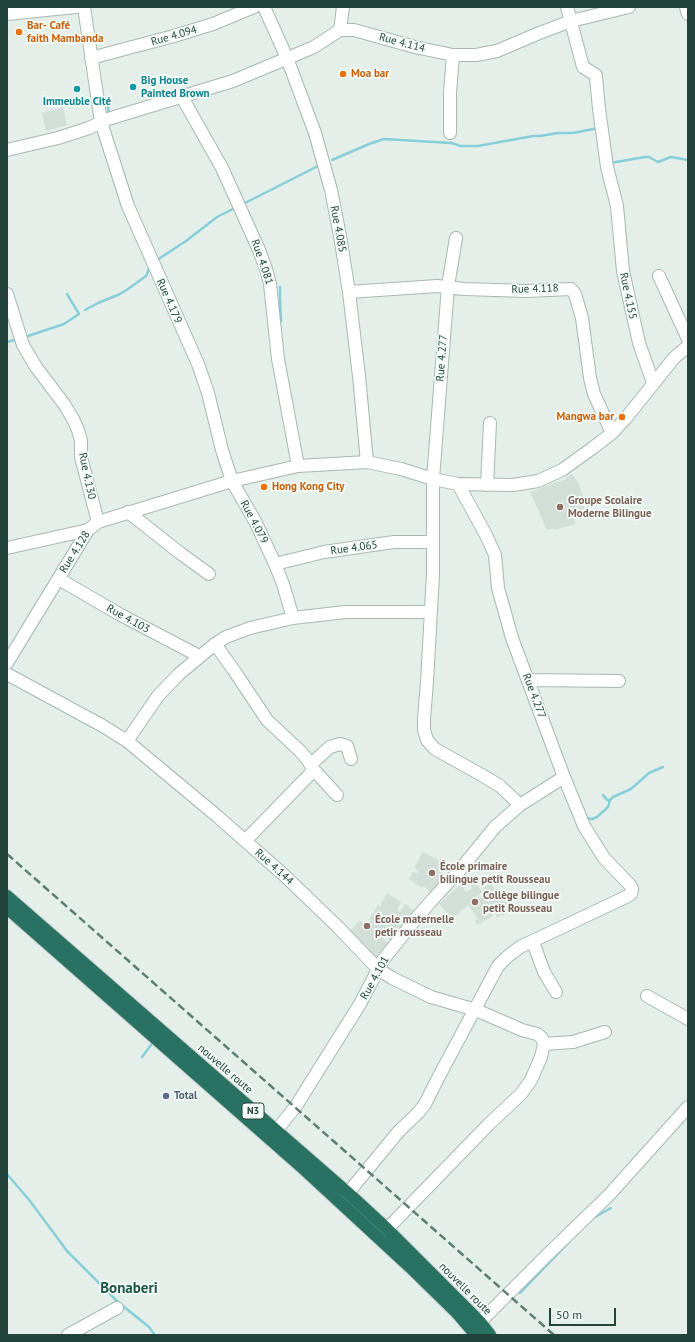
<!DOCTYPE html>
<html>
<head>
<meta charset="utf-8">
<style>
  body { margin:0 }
  #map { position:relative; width:695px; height:1342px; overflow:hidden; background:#e4efea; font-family:"PT Sans",sans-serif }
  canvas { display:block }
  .frame { position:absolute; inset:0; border:8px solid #214339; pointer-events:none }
  .scale { position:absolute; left:549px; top:1308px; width:67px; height:18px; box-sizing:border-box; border:2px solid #214339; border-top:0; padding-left:5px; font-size:12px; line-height:14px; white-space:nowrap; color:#214339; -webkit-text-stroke:3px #f5fbf8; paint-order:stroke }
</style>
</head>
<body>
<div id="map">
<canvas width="695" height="1342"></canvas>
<div class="frame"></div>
<div class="scale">50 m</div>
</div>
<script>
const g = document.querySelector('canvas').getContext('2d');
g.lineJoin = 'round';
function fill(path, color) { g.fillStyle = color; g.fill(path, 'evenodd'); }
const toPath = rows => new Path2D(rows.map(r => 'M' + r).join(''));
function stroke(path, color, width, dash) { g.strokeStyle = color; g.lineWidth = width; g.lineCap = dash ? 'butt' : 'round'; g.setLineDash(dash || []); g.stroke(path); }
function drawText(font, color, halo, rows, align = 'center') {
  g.font = font + ' "PT Sans",sans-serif'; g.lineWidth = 3.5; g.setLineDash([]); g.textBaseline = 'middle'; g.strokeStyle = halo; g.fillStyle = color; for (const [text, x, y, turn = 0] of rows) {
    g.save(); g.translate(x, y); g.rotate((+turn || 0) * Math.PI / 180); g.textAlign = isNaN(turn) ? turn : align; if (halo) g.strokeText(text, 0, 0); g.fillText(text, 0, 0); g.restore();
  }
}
const built = toPath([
  [63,107,67,125,46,131,42,113],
  [572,474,578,482,584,499,582,500,586,514,574,518,575,524,554,530,553,528,547,530,530,492,566,479,566,477],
  [423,852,447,865,440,876,445,879,434,894,423,886,422,888,409,879,413,871,417,874,419,871,414,868],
  [470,877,483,892,472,900,473,901,479,896,481,898,487,895,483,888,491,883,499,896,503,894,513,910,502,916,500,914,500,916,497,918,495,912,498,910,496,906,493,907,495,910,491,912,493,916,477,925,475,921,478,919,468,905,453,918,450,916,439,904,461,884,466,892,472,888,466,880],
  [387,893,401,902,397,909,399,910,398,911,400,912,405,904,417,913,407,929,395,920,406,930,394,944,380,931,380,929,378,932,381,936,391,947,379,960,349,932,360,920,363,924,365,921,368,924,371,921,369,919,378,905,380,906]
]);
const stream = toPath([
  [107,100,109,115],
  [460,146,478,146,533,136,540,136,558,133,573,133,598,128],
  [332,160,369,144,384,139,451,143,458,145],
  [610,163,645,157,649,157,658,162,671,157,688,160],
  [243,204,320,165],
  [157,260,186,241,217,217,235,208],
  [280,287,280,297],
  [280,299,281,321],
  [85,310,98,303,120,294,128,289,146,276,150,267],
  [25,337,64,324,79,314,67,294],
  [7,342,18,339],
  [603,795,607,800,610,800],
  [587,818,592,819,597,817,608,807,610,800,613,797,631,789,649,773,663,767],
  [142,1057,154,1041],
  [7,1174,30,1201,67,1251,118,1302,149,1327,155,1335],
  [595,1217,611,1208],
  [520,1293,569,1242]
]);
const minor = toPath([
  [84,7,101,122,128,206,198,364,208,393,222,450,232,481,256,523,275,564,283,584,293,618],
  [264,7,287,58,315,133,331,190,340,236,349,292,359,376,367,462],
  [567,7,583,67,596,75,596,77,599,109,607,167,617,206,623,271,639,343,653,383],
  [686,7,688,14],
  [7,14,76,7],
  [340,30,343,7],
  [91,58,174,36,213,24,254,7],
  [182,97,222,168,259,250,266,269,270,284,278,359,298,466],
  [450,133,450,93,453,55],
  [7,150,58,138,89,128,108,119,233,81,314,47,340,30,354,30,415,47,453,55,476,55,497,51,537,34,571,21,629,7],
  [456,238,448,286,433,479,433,574,427,682,424,719,424,730,427,740,435,749,480,774,500,786,520,805],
  [659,276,688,339],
  [349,292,437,286,464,289,527,291,571,289,575,294,582,318,590,378,594,394,612,433],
  [7,294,23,345,36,367,64,404,73,419,78,430,81,441,81,457,98,522],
  [487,485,490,423],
  [128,512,180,553,209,574],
  [7,548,88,530],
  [275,564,324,552,394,542,433,542],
  [59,579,119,614,199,656],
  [215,644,235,672,267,720,300,751,307,759,314,770,337,795],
  [7,663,88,530,98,522,232,481,298,466,367,462,401,469,433,479,458,484,513,485,538,481,562,470,594,447,612,433,626,418,674,358,688,346],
  [7,674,103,726,127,741,217,816,285,876,338,927,378,969,392,978,431,997,476,1010,522,1030,537,1034,542,1038,544,1044,541,1057,531,1080,521,1094,489,1124,387,1229],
  [528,680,619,681],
  [127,741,158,696,179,674,215,644,226,637,250,628,293,618,345,612,430,612],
  [311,764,330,747,340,744,347,746,351,759],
  [245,841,314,770],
  [533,942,544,972,556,992],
  [647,996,688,1019],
  [544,1044,573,1042,605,1032],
  [276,1131,296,1106,326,1058,360,1004,383,960,414,921,433,899,459,871,495,827,520,805,564,777],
  [348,1193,399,1131,418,1113,425,1104,437,1080,498,966,507,957,520,947,628,896,631,894,632,889,630,885,604,858,584,826,564,777,512,638,498,588,495,555,486,535,458,484],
  [480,1322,546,1256,609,1195,688,1107],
  [68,1335,117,1308]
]);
const highway = toPath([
  [7,896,348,1193,387,1229,480,1322,490,1335],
  [7,908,305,1170,410,1267,457,1313,476,1335]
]);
const rail = toPath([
  [7,854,554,1335]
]);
const markers = [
  [19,32,4,"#e8710a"],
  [343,74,4,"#e8710a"],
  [133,87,4,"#0f9aa8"],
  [77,89,4,"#0f9aa8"],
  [622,417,4,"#e8710a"],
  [264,487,4,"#e8710a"],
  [560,507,4,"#8d6e63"],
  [432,873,4,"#8d6e63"],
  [475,902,4,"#8d6e63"],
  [367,926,4,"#8d6e63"],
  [166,1096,4,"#5c6f8a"]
];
const shields = [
  [253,1111,22]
];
const shieldNames = [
  ["N3",253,1111]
];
const foodNames = [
  ["Bar- Café",27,26],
  ["faith Mambanda",27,39],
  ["Moa bar",351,74],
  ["Mangwa bar",614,417,"right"],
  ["Hong Kong City",272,487]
];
const streetNames = [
  ["Rue 4.094",174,36,-16],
  ["Rue 4.114",402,43,15],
  ["Rue 4.085",338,229,79],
  ["Rue 4.081",262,262,71],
  ["Rue 4.118",535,289,-2],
  ["Rue 4.155",628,296,78],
  ["Rue 4.179",169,301,66],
  ["Rue 4.277",442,358,-86],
  ["Rue 4.130",87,476,78],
  ["Rue 4.079",254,522,62],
  ["Rue 4.065",354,548,-8],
  ["Rue 4.128",75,552,-58],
  ["Rue 4.103",128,619,29],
  ["Rue 4.277",534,696,69],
  ["Rue 4.144",274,867,42],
  ["Rue 4.101",375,978,-61],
  ["nouvelle route",225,1069,41],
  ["nouvelle route",465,1289,45]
];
const cultureNames = [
  ["Big House",141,81],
  ["Painted Brown",141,94],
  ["Immeuble Cité",77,102,"center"]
];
const educationNames = [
  ["Groupe Scolaire",568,501],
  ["Moderne Bilingue",568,514],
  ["École primaire",440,867],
  ["bilingue petit Rousseau",440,880],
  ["Collège bilingue",483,896],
  ["petit Rousseau",483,909],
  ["École maternelle",375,920],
  ["petir rousseau",375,933]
];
const serviceNames = [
  ["Total",174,1096]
];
const districtNames = [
  ["Bonaberi",129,1289]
];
fill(built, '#d2dfd8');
stroke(stream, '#87ced9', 2.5);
stroke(minor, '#a6b8b1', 14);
stroke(highway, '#c1cac8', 14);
stroke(minor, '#fff', 12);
stroke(highway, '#297261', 12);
stroke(rail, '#5c7e74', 2.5, [8, 4]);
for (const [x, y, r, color] of markers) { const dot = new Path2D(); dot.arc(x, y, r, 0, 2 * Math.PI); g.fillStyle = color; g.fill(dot); stroke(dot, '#f5fbf8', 1.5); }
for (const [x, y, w] of shields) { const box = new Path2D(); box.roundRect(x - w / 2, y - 8, w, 16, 3); g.fillStyle = '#f5fbf8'; g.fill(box); stroke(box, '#214339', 1); }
drawText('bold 10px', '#214339', null, shieldNames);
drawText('bold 11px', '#c56008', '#f5fbf8', foodNames, 'left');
drawText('11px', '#214339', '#f5fbf8', streetNames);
drawText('bold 11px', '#0d838f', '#f5fbf8', cultureNames, 'left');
drawText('bold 11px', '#785e54', '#f5fbf8', educationNames, 'left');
drawText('bold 11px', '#4e5e75', '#f5fbf8', serviceNames, 'left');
drawText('bold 15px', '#1a5747', '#f5fbf8', districtNames);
</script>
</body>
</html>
